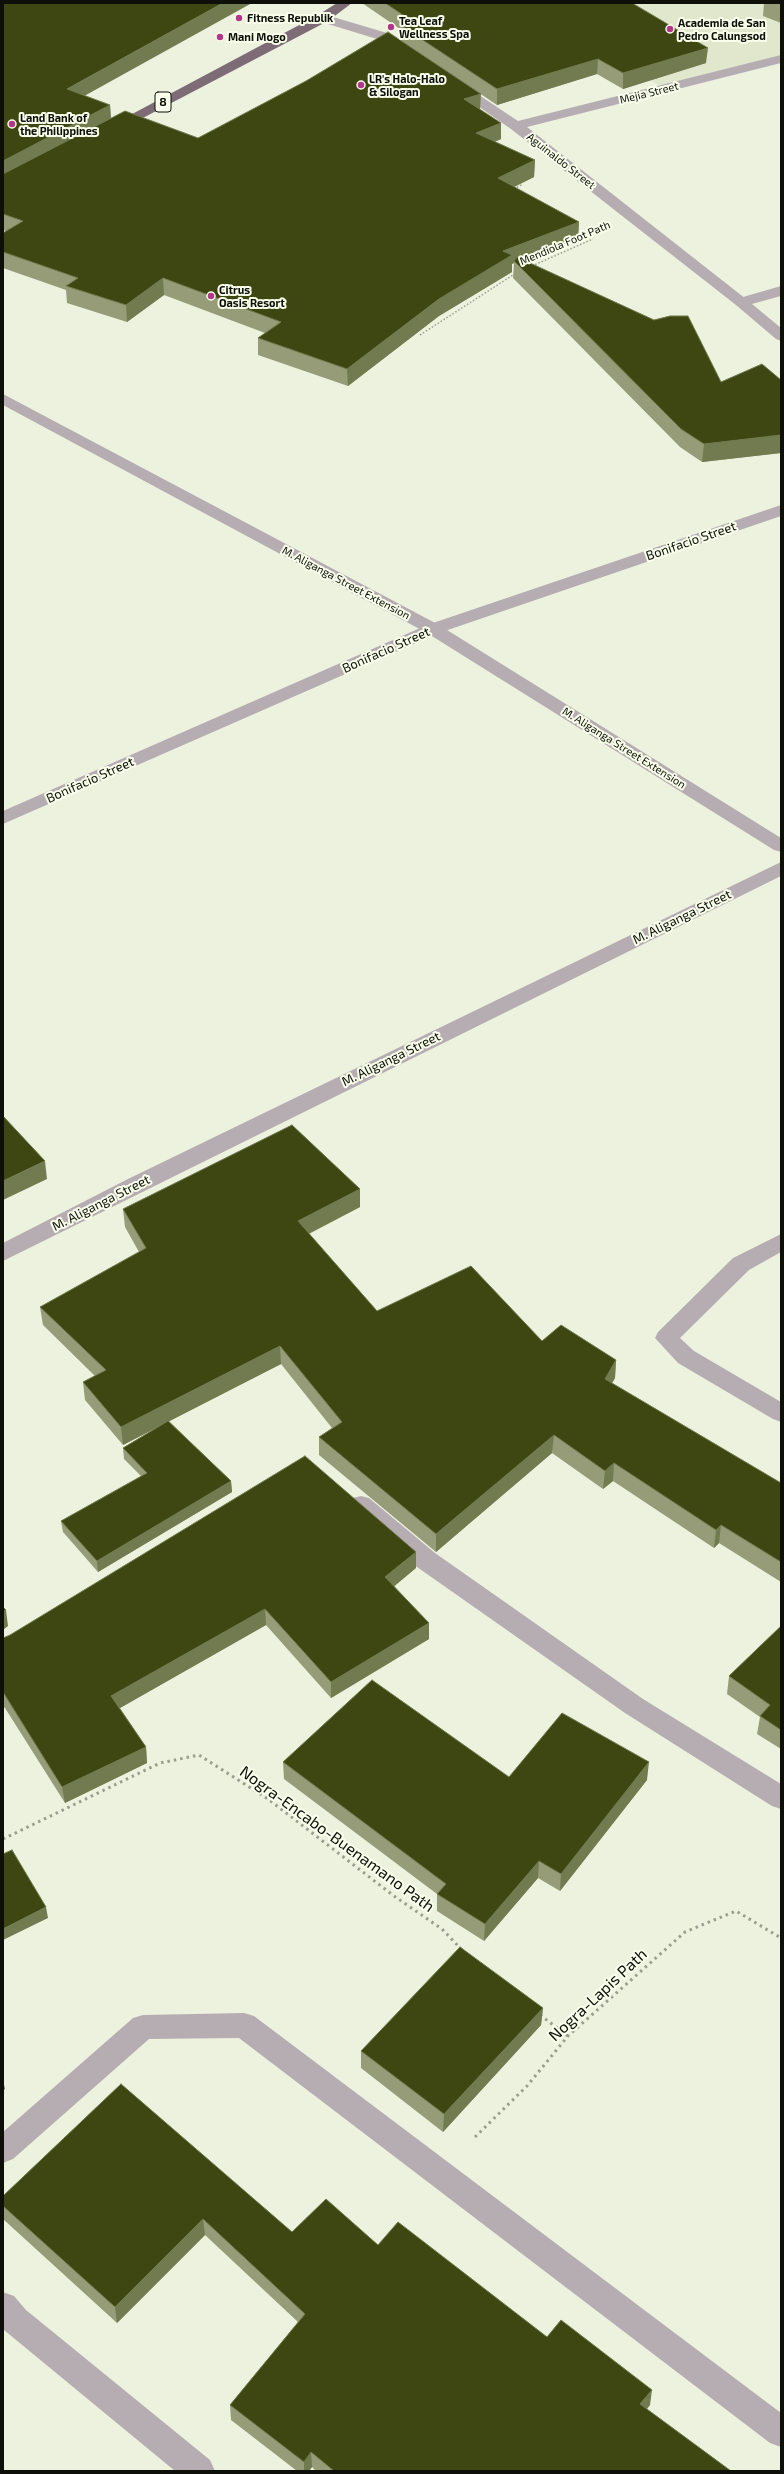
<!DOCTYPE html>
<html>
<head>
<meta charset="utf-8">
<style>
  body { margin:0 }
  #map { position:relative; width:784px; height:2474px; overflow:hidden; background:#edf2de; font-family:"Exo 2",sans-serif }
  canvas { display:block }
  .frame { position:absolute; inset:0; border:4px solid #0d0f08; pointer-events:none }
</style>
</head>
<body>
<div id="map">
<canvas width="784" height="2474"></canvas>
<div class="frame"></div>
</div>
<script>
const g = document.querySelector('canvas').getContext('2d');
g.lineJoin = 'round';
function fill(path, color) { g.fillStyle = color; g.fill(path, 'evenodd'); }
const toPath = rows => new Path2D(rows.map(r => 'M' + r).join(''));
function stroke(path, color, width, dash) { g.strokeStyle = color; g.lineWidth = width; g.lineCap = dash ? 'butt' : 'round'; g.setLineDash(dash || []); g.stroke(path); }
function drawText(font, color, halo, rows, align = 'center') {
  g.font = font + ' "Exo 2",sans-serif'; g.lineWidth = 4; g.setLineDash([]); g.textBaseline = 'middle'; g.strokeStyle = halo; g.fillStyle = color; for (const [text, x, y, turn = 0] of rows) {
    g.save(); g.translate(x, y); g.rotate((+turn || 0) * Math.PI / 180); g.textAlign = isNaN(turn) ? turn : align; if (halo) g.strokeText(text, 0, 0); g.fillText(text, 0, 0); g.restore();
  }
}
const built = toPath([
  [513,3,781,3,781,55,664,88]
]);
const pathFar1 = toPath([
  [514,189,523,184],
  [532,266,593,239],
  [420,335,516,273]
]);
const path = toPath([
  [3,1839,160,1763,199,1755,268,1799,394,1896,442,1929,462,1950],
  [540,2015,568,2036],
  [475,2137,527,2086,568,2036,685,1932,736,1911,781,1938]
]);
const minor = toPath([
  [781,286,781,296,741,307,733,302,736,299,781,286],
  [3,394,439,625,781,838,781,852,774,850,427,633,3,405,3,394],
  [781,862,781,876,3,1261,3,1243,128,1179,781,862],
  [781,1234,781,1252,749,1270,680,1338,694,1351,781,1402,781,1422,773,1419,678,1363,655,1338,658,1332,733,1258,781,1234],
  [361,1496,369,1498,435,1553,643,1699,781,1784,781,1809,772,1806,625,1713,417,1567,353,1512,349,1505,353,1498,361,1496],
  [244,2013,254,2016,781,2413,781,2447,770,2443,239,2038,149,2039,13,2159,3,2163,3,2132,133,2018,143,2015,244,2013],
  [3,2292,14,2296,26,2310,210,2460,215,2471,175,2471,4,2330,3,2292]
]);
const tertiary = toPath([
  [323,14,387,33,413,52,406,56,401,55,377,39,318,21,316,18,323,14],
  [781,55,781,63,527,127,746,299,781,328,781,341,776,339,736,305,511,129,449,86,456,82,461,83,518,121,781,55],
  [781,505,781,516,439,633,3,824,3,811,427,625,781,505]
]);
const trunk = toPath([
  [337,3,352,3,328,21,116,132,111,133,104,129,318,15,337,3]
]);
const wall = toPath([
  [3,3,84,96,110,105,111,118,198,138,480,110,501,123,501,139,494,142,535,160,534,177,514,187,579,222,578,238,523,260,721,382,781,380,781,453,702,462,680,447,513,278,514,263,512,264,512,272,439,316,348,386,258,355,258,338,265,333,164,295,127,322,67,303,66,290,3,268,3,233,6,231,3,230],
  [362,3,632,3,706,63,623,89,597,74,497,105,400,40,400,29],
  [764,3,781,3,781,23,763,16],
  [360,1189,360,1207,309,1234,377,1311,542,1341,616,1360,615,1378,612,1383,781,1483,781,1582,719,1543,714,1548,613,1481,603,1489,552,1453,436,1552,319,1455,319,1437,332,1428,281,1364,169,1421,231,1481,232,1492,98,1572,63,1532,61,1521,141,1476,124,1459,123,1448,162,1424,123,1445,85,1400,83,1382,95,1376,43,1325,40,1307,139,1252,125,1227,123,1209],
  [416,1568,394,1586,429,1639,331,1698,266,1625,120,1708,146,1747,147,1763,65,1803,5,1708,3,1706,3,1638],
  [781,1626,781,1749,757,1734,760,1717,727,1694,729,1676],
  [283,1762,509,1777,647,1780,560,1891,538,1878,484,1941,437,1911,437,1894,284,1779],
  [543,2008,541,2025,443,2132,361,2068,361,2051],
  [121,2084,292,2232,378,2245,547,2337,650,2405,647,2409,731,2471,316,2471,312,2467,309,2471,297,2471,231,2420,230,2405,298,2322,205,2235,117,2323,3,2219,3,2196]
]);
const shadedWall = toPath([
  [223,3,252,3,68,105,67,89],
  [708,48,706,63,623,89,623,73],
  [598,59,597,74,497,105,497,89],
  [481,94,480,110,464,99],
  [110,105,111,121,3,178,3,161],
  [501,123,501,139,476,150,476,133],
  [535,160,534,177,498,195,498,178],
  [579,222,578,238,515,263,514,261,514,263,512,264,512,272,439,316,348,386,347,369,503,251],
  [163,278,164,295,127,322,126,305],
  [781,435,781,453,702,462,704,444],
  [45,1161,47,1179,3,1200,3,1181],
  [360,1189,360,1207,298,1239,298,1221],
  [280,1346,281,1364,123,1445,121,1427],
  [616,1360,615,1378,604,1397,605,1379],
  [554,1435,552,1453,436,1552,436,1534],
  [614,1463,613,1481,603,1489,605,1471],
  [231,1481,232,1492,98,1572,97,1561],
  [721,1525,719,1543,714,1548,716,1530],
  [416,1552,416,1568,385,1594,385,1577],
  [265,1609,266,1625,113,1712,111,1696],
  [6,1610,8,1626,3,1630,3,1612],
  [429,1623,429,1639,331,1698,331,1682],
  [146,1747,147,1763,65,1803,62,1787],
  [649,1762,647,1780,560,1891,561,1874],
  [539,1861,538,1878,484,1941,485,1924],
  [46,1907,48,1918,3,1940,3,1929],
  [543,2008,541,2025,443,2132,444,2114],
  [3,2080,5,2089,3,2091],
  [203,2219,205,2235,117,2323,115,2307],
  [652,2390,650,2405,638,2420,640,2404],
  [311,2452,312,2467,309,2471,304,2471,304,2462]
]);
const building = toPath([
  [3,3,223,3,67,89,110,105,3,161,3,3],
  [385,3,632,3,708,48,623,73,598,59,497,89,400,25,409,19,385,3],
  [388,32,481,94,464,99,501,123,476,133,535,160,498,178,579,222,503,251,512,255,439,299,347,369,258,338,281,322,163,278,126,305,66,286,78,278,3,252,3,233,23,221,3,214,3,174,125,111,198,138,306,81,388,32],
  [517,257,654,320,670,316,688,316,721,382,762,364,781,380,781,435,704,444,681,429,514,261,517,257],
  [3,1116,45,1161,3,1181,3,1116],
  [292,1125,360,1189,298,1221,377,1311,471,1266,542,1341,561,1325,616,1360,605,1379,781,1483,781,1562,721,1525,716,1530,614,1463,605,1471,554,1435,436,1534,319,1437,342,1422,280,1346,121,1427,83,1382,106,1370,40,1307,146,1248,123,1209,292,1125],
  [168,1421,231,1481,97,1561,61,1521,147,1473,123,1448,168,1421],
  [305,1456,416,1552,385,1577,429,1623,331,1682,265,1609,111,1696,146,1747,62,1787,3,1692,3,1638,10,1635,305,1456],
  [3,1607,6,1610,3,1612,3,1607],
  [781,1626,781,1730,760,1716,770,1705,729,1676,781,1626],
  [372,1680,509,1777,562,1713,649,1762,561,1874,539,1861,485,1924,437,1894,446,1884,283,1762,372,1680],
  [12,1850,46,1907,3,1929,3,1854,12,1850],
  [460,1947,543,2008,444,2114,361,2051,460,1947],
  [121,2084,292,2232,326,2199,378,2245,398,2222,547,2337,561,2320,652,2390,640,2404,731,2471,334,2471,311,2452,304,2462,230,2405,305,2314,203,2219,115,2307,3,2206,3,2196,121,2084]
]);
const markers = [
  [239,18,4,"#b23789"],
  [391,27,4,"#b23789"],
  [670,29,4,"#b23789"],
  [220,37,4,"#b23789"],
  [361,85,4,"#b23789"],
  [12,124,4,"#b23789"],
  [211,296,4,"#b23789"]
];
const farPoinames = [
  ["Fitness Republik",247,18],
  ["Tea Leaf",399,21],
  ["Wellness Spa",399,34],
  ["Academia de San",678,23],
  ["Pedro Calungsod",678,36],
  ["Mani Mogo",228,37],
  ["LR's Halo-Halo",369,79],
  ["& Silogan",369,92],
  ["Land Bank of",20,118],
  ["the Philippines",20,131],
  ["Citrus",219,290],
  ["Oasis Resort",219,303]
];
const farStreetnames = [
  ["Mejia Street",649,93,-14],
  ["Aguinaldo Street",561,161,38],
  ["Mendiola Foot Path",565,243,-23],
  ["M. Aliganga Street Extension",346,583,28],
  ["M. Aliganga Street Extension",624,748,32]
];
const shields = [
  [163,102,16]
];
const shieldNames = [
  ["8",163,102]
];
const streetNames = [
  ["Bonifacio Street",691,541,-19],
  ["Bonifacio Street",386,650,-24],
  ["Bonifacio Street",90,780,-24],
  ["M. Aliganga Street",682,917,-26],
  ["M. Aliganga Street",391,1059,-26],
  ["M. Aliganga Street",101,1203,-27]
];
const nearStreetnames = [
  ["Nogra-Encabo-Buenamano Path",337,1839,36],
  ["Nogra-Lapis Path",598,1995,-43]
];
fill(built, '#e0e7cc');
stroke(pathFar1, '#9a9e8f', 1.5, [1.5, 2]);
stroke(path, '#9a9e8f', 3, [2.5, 4]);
fill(minor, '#b6adb2');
fill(tertiary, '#b6adb2');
fill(trunk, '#7d6c76');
fill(wall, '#969c78');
fill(shadedWall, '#727a4f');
fill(building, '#3e4712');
stroke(building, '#727a4f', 1);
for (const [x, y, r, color] of markers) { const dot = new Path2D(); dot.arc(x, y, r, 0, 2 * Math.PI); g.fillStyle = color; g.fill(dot); stroke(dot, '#faffeb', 1.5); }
drawText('bold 11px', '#0d0f08', '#faffeb', farPoinames, 'left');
drawText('11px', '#0d0f08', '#faffeb', farStreetnames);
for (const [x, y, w] of shields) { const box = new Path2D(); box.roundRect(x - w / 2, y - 10, w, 20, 3); g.fillStyle = '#faffeb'; g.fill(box); stroke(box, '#0d0f08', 1); }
drawText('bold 12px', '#0d0f08', null, shieldNames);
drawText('13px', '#0d0f08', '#faffeb', streetNames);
drawText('16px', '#0d0f08', '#faffeb', nearStreetnames);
</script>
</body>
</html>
